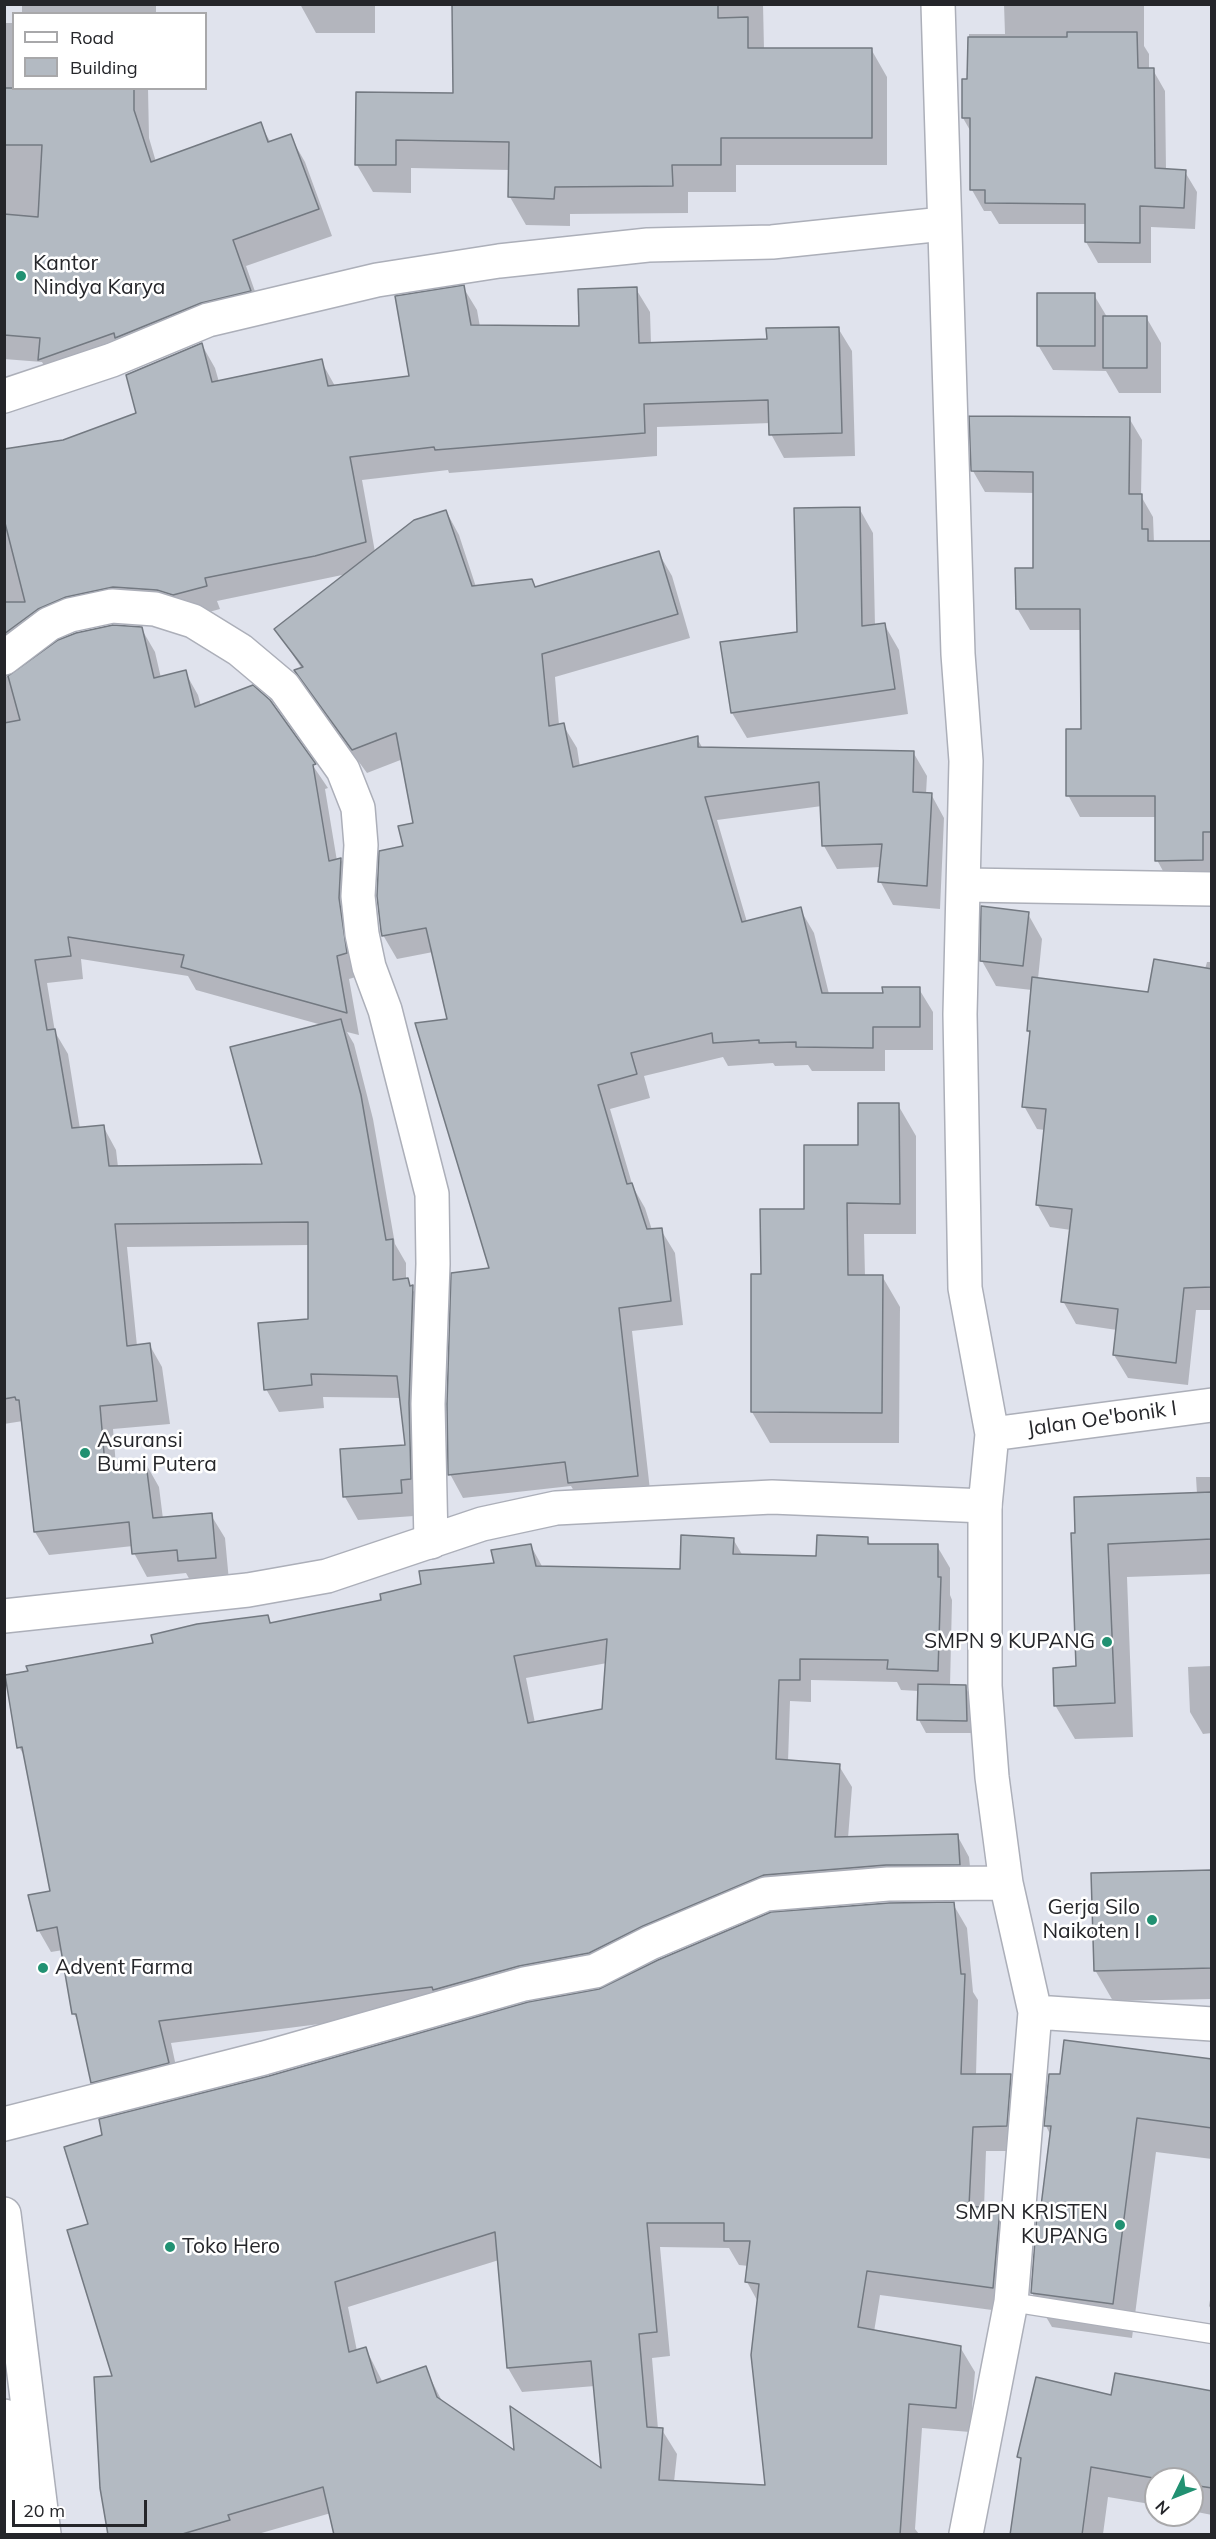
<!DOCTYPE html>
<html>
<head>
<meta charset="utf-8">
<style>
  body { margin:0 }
  #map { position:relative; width:1216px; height:2539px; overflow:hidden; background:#e0e3ed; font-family:Mulish,sans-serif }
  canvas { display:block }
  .frame { position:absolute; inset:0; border:6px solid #25262a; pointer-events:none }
  .legend { position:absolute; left:12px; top:12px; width:195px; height:78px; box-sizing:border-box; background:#fff; border:2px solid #a8a8aa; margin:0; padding:8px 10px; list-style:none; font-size:18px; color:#25262a }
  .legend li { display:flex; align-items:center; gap:12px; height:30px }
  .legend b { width:30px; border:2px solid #a8a8aa }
  .north { position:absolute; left:1144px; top:2467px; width:60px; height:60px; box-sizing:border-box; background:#fff; border:2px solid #a8a8aa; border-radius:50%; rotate:227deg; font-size:16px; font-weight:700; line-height:24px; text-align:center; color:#25262a }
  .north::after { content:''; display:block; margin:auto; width:21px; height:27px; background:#219172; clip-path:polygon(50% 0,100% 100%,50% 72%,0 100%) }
  .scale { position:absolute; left:12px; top:2500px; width:135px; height:27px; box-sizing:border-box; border:3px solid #25262a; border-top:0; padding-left:8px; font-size:18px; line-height:21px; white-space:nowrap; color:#25262a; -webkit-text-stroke:4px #fff; paint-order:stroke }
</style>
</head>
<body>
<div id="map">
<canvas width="1216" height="2539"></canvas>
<div class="frame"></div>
<ul class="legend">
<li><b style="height:8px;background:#fff"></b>Road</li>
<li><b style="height:16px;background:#b3bac2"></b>Building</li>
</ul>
<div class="north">N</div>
<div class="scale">20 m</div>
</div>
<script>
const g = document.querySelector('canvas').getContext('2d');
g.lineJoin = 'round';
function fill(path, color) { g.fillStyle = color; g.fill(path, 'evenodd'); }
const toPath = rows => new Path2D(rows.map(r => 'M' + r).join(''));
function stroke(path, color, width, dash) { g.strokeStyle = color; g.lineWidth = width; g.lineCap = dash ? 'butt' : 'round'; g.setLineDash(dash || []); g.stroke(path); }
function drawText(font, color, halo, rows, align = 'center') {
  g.font = font + ' Mulish,sans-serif'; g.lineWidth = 5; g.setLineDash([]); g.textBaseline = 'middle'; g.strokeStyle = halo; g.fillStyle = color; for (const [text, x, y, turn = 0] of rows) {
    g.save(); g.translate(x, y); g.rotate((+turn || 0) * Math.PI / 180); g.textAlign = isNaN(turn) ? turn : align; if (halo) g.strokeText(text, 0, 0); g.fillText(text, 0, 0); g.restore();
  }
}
const shadow = toPath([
  [22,4,156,4,156,14,22,14],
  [375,4,375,33,316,33,300,4],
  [451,4,763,4,764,49,871,49,887,77,887,165,736,165,736,192,688,192,688,213,570,214,570,226,526,225,510,197,510,170,411,168,411,193,373,192,357,165,455,94,454,9],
  [1004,4,1144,4,1144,46,1149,54,1149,70,1153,70,1165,91,1166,170,1185,172,1197,192,1195,229,1151,227,1151,263,1098,263,1086,242,1086,224,999,224,991,211,984,211,972,190,971,132,963,118,963,81,969,81,969,34,1005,34],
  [4,23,14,23,14,88,148,88,149,138,156,162,260,124,271,143,290,136,305,162,332,236,246,266,264,317,55,385,42,362,4,359],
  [463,287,477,310,480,327,581,328,636,289,650,312,651,344,768,340,838,328,852,351,855,456,784,458,771,434,771,423,657,427,657,456,449,473,448,470,362,480,375,552,446,511,459,535,476,587,531,580,536,589,658,552,672,576,690,638,555,677,559,725,563,725,577,748,580,767,697,738,703,749,913,752,927,776,926,794,931,794,944,818,940,909,893,905,880,881,881,867,837,869,824,846,822,806,717,820,747,922,800,909,814,933,829,994,884,994,919,989,933,1012,933,1050,885,1050,885,1071,812,1071,808,1065,775,1066,773,1063,728,1066,723,1057,644,1076,650,1098,610,1109,633,1187,645,1208,652,1230,661,1230,675,1253,683,1325,632,1331,651,1499,583,1506,571,1486,463,1498,450,1474,491,1269,448,1021,433,952,397,959,383,935,405,847,415,824,403,759,367,773,309,694,296,671,302,669,276,629,347,574,217,601,220,609,187,618,79,620,4,668,4,447,5,450,63,442,138,414,202,345,215,368,219,382,321,361,335,386,411,377],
  [1094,295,1107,317,1146,317,1161,343,1161,393,1119,393,1106,371,1053,370,1038,345],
  [1129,418,1142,440,1141,496,1153,517,1154,543,1212,543,1212,882,1169,882,1157,860,1157,817,1080,817,1068,795,1082,731,1081,630,1030,630,1017,608,1034,569,1035,493,985,492,973,471],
  [859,508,873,533,875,626,884,624,899,650,908,714,747,738,732,713,798,634],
  [141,628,155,652,161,678,185,672,198,695,201,706,269,701,328,788,325,789,337,861,341,860,354,883,359,976,349,979,359,1035,347,1032,354,1044,373,1119,395,1244,406,1263,406,1280,426,1310,423,1502,413,1503,414,1516,358,1520,345,1497,407,1446,401,1398,323,1397,324,1408,279,1412,266,1389,310,1320,310,1245,127,1247,137,1346,149,1344,162,1367,170,1424,113,1429,116,1466,146,1464,159,1487,163,1519,211,1515,225,1538,229,1581,192,1584,186,1573,147,1577,134,1553,133,1546,49,1555,35,1532,23,1421,4,1424,4,678,59,642],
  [81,959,188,976,196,990,322,1025,264,1165,118,1167,116,1150,103,1126,80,1129,68,1054,55,1032,47,983,83,979],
  [1028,914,1042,939,1038,979,1149,993,1205,969,1207,962,1212,962,1212,1310,1196,1310,1188,1385,1128,1378,1114,1355,1117,1330,1076,1324,1063,1301,1071,1230,1050,1227,1037,1204,1045,1130,1037,1129,1024,1106,1031,1036,1028,1031,1032,990,996,986,982,961],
  [898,1105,916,1136,916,1234,864,1234,865,1276,882,1276,900,1307,899,1443,770,1443,752,1412,762,1275,806,1210],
  [1196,1477,1212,1477,1212,1574,1127,1577,1133,1737,1075,1739,1055,1705,1078,1668,1072,1535,1197,1494],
  [867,1538,871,1546,937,1546,950,1568,950,1595,952,1600,950,1686,965,1687,973,1699,973,1733,926,1733,919,1720,919,1691,901,1690,897,1682,811,1680,811,1702,790,1701,788,1762,839,1766,852,1787,848,1838,957,1835,969,1857,972,1886,777,1897,445,2008,171,2043,180,2085,105,2104,92,2082,79,2023,74,2014,63,1950,51,1952,39,1931,30,1897,52,1892,26,1759,19,1747,154,1645,267,1616,272,1624,383,1601,495,1564,531,1546,543,1568,681,1570,733,1539,743,1556,817,1557],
  [607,1663,603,1710,535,1723,526,1678],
  [1212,1666,1212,1733,1203,1734,1190,1712,1188,1667],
  [1212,1871,1212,1999,1113,2001,1095,1970],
  [953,1904,967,1928,973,1992,978,2000,976,2075,1010,2076,1024,2100,1020,2151,986,2151,984,2209,999,2211,1013,2235,1007,2312,880,2295,874,2332,960,2347,975,2372,970,2432,922,2428,915,2529,919,2534,468,2534,331,2513,258,2534,110,2534,114,2378,90,2225,599,1991],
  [660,2247,729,2248,739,2265,749,2266,747,2282,758,2302,766,2486,674,2482,677,2454,662,2430,658,2429,652,2358,670,2356],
  [499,2260,508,2368,522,2392,595,2386,602,2471,516,2453,443,2403,425,2368,383,2383,366,2349,357,2351,348,2307],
  [1212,2061,1212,2159,1156,2152,1132,2338,1052,2327,1032,2293,1051,2136,1046,2126],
  [1212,2288,1212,2310,1209,2306],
  [1212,2392,1212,2515,1192,2511,1192,2479,1156,2479,1156,2505,1108,2497,1103,2534,1012,2534,1022,2462,1019,2457,1112,2397]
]);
const building = toPath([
  [452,4,718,4,718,18,748,17,748,48,872,48,872,138,721,138,721,165,672,165,673,186,555,187,554,199,508,197,509,142,396,140,396,165,355,165,356,92,453,93,452,4],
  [1067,32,1137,32,1138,68,1154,68,1155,168,1186,170,1184,208,1140,206,1140,243,1085,242,1085,204,985,203,985,190,970,190,970,118,962,118,962,79,967,79,968,37,1067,37,1067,32],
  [4,88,134,88,134,110,151,162,261,122,268,142,291,134,319,209,233,240,251,291,201,303,115,338,114,333,38,360,40,338,4,335,4,214,38,217,42,145,4,145,4,88],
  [464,285,471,325,579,326,578,289,637,287,639,343,767,339,766,328,839,327,842,433,769,435,768,400,644,404,645,433,435,450,434,447,350,457,366,542,315,556,205,578,207,586,173,595,157,590,113,587,66,597,38,609,4,634,4,602,25,602,4,519,4,449,63,440,136,413,126,375,202,343,212,382,322,359,328,386,409,376,395,296,464,285],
  [1037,293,1095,293,1095,346,1037,346,1037,293],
  [1103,316,1147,316,1147,368,1103,368,1103,316],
  [969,416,1130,417,1129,494,1142,494,1142,529,1148,529,1148,541,1212,541,1212,832,1203,832,1203,860,1155,861,1155,796,1066,796,1066,729,1081,729,1080,609,1016,609,1015,568,1033,568,1033,472,971,471,969,416],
  [860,507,862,626,885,623,895,689,731,713,720,642,797,632,794,508,860,507],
  [446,510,472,586,532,579,535,587,659,551,678,614,542,654,549,726,564,723,573,767,698,736,698,747,914,751,913,792,932,793,927,886,878,882,882,844,822,846,819,782,705,797,742,922,801,907,822,993,883,993,882,987,920,987,920,1027,873,1027,873,1048,796,1047,796,1042,759,1043,759,1040,713,1043,712,1033,631,1053,637,1074,598,1085,627,1184,632,1183,647,1229,662,1228,671,1301,619,1308,638,1476,568,1483,565,1462,448,1475,447,1404,451,1273,489,1268,415,1023,447,1019,426,928,382,936,381,931,377,896,379,851,403,846,398,826,413,823,396,733,352,750,294,670,303,667,274,629,414,520,446,510],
  [113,625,142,627,154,678,186,670,195,707,253,685,270,700,316,764,313,765,329,861,341,858,339,898,347,953,337,956,347,1013,181,967,184,955,68,937,71,956,35,960,47,1030,55,1029,72,1128,104,1125,109,1166,262,1164,230,1047,341,1019,361,1095,386,1240,393,1239,393,1280,408,1278,410,1286,413,1285,409,1403,411,1479,401,1480,402,1493,343,1497,340,1449,405,1445,397,1376,311,1374,312,1385,264,1390,258,1323,308,1319,308,1222,115,1224,127,1346,150,1343,157,1401,100,1406,105,1465,146,1463,153,1518,212,1513,216,1558,178,1561,177,1550,132,1554,129,1522,34,1532,19,1400,16,1400,15,1397,4,1399,4,723,20,720,8,676,58,640,76,633,113,625],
  [981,906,1029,912,1023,966,980,961,981,906],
  [1154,959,1212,969,1212,1287,1184,1288,1176,1363,1113,1355,1118,1309,1061,1302,1072,1209,1036,1205,1046,1109,1022,1107,1030,1031,1027,1031,1032,977,1148,992,1154,959],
  [858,1103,899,1103,900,1204,847,1203,848,1275,883,1275,882,1413,751,1412,751,1274,761,1274,760,1209,804,1209,804,1145,858,1145,858,1103],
  [1212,1492,1212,1539,1108,1544,1115,1703,1054,1706,1053,1668,1076,1666,1071,1533,1075,1533,1074,1497,1212,1492],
  [681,1535,734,1538,733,1554,816,1556,817,1535,868,1537,868,1544,938,1544,938,1577,941,1577,938,1671,887,1669,888,1660,800,1659,800,1680,779,1680,776,1759,840,1764,835,1837,958,1834,960,1865,886,1865,764,1875,643,1926,589,1953,519,1966,433,1990,432,1987,159,2021,169,2063,91,2083,76,2014,72,2014,57,1927,37,1931,28,1895,50,1891,22,1747,17,1748,5,1675,28,1671,26,1666,153,1643,151,1635,197,1624,268,1615,270,1623,381,1600,380,1594,421,1584,419,1571,494,1563,491,1550,531,1544,536,1566,680,1569,681,1535],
  [607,1639,602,1709,528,1723,514,1656,607,1639],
  [918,1684,966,1685,967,1721,917,1720,918,1684],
  [1212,1870,1212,1968,1094,1971,1091,1873,1212,1870],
  [954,1902,961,1974,965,1974,961,2074,1011,2074,1007,2126,973,2127,969,2206,1000,2209,993,2288,867,2271,858,2327,961,2346,956,2408,909,2404,900,2535,334,2535,323,2487,228,2515,230,2520,179,2535,108,2535,100,2488,94,2377,112,2376,67,2230,88,2224,64,2147,102,2135,99,2119,269,2076,528,2002,599,1989,658,1960,771,1912,889,1903,954,1902],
  [647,2223,724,2223,724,2241,750,2241,745,2282,759,2284,751,2355,765,2485,659,2480,663,2428,647,2427,639,2334,657,2332,647,2223],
  [495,2232,507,2368,591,2361,601,2468,510,2406,514,2450,437,2397,426,2366,377,2383,366,2347,349,2352,335,2282,495,2232],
  [1064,2040,1212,2059,1212,2128,1137,2118,1113,2304,1031,2293,1037,2214,1040,2214,1051,2126,1044,2126,1049,2074,1060,2074,1064,2040],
  [1115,2373,1212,2391,1212,2488,1192,2485,1192,2479,1159,2479,1091,2467,1082,2535,1010,2535,1021,2458,1017,2457,1036,2377,1111,2395,1115,2373]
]);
const lane = toPath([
  [1011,2302,1212,2334]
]);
const street = toPath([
  [4,396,112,360,208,320,377,280,499,261,648,245,772,242,943,224],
  [4,658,49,624,70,615,112,606,155,609,193,621,240,650,284,687,343,770,358,808,361,845,358,896,362,934,369,967,385,1010,432,1194,433,1264,428,1404,431,1542],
  [965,885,1212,889],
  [1035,2012,1212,2024],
  [4,2124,264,2058,524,1984,595,1971,650,1943,766,1894,888,1884,1006,1883],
  [966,2534,1011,2302,1035,2012,1006,1883,992,1777,985,1686,985,1506]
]);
const secondary = toPath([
  [992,1434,1212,1405],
  [4,1616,248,1590,327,1576,482,1524,556,1508,772,1497,985,1506,992,1434,965,1288,960,1014,966,761,958,654,938,4]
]);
const primary = toPath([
  [4,2214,44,2534],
  [4,2416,21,2534]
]);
const markers = [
  [21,276,6,"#219172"],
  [85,1453,6,"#219172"],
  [1107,1642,6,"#219172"],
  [1152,1920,6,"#219172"],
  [43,1968,6,"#219172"],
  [1120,2225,6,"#219172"],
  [170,2247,6,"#219172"]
];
const poiNames = [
  ["Kantor",33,264],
  ["Nindya Karya",33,288],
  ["Asuransi",97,1441],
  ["Bumi Putera",97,1465],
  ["SMPN 9 KUPANG",1095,1642,"right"],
  ["Gerja Silo",1140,1908,"right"],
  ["Naikoten I",1140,1932,"right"],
  ["Advent Farma",55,1968],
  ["SMPN KRISTEN",1108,2213,"right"],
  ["KUPANG",1108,2237,"right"],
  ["Toko Hero",182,2247]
];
const streetNames = [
  ["Jalan Oe'bonik I",1102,1419,-8]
];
fill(shadow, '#0003');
fill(building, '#b3bac2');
stroke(building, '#737981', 1.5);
stroke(lane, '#acafb9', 21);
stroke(street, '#acafb9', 36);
stroke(secondary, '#acafb9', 36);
stroke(primary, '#acafb9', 36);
stroke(lane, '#fff', 18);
stroke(street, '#fff', 33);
stroke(secondary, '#fff', 33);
stroke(primary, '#fff', 33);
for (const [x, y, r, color] of markers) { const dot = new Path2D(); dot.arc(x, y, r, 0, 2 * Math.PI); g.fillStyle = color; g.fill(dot); stroke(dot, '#fff', 2); }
drawText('21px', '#25262a', '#fff', poiNames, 'left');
drawText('21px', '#25262a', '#fff', streetNames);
</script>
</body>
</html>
